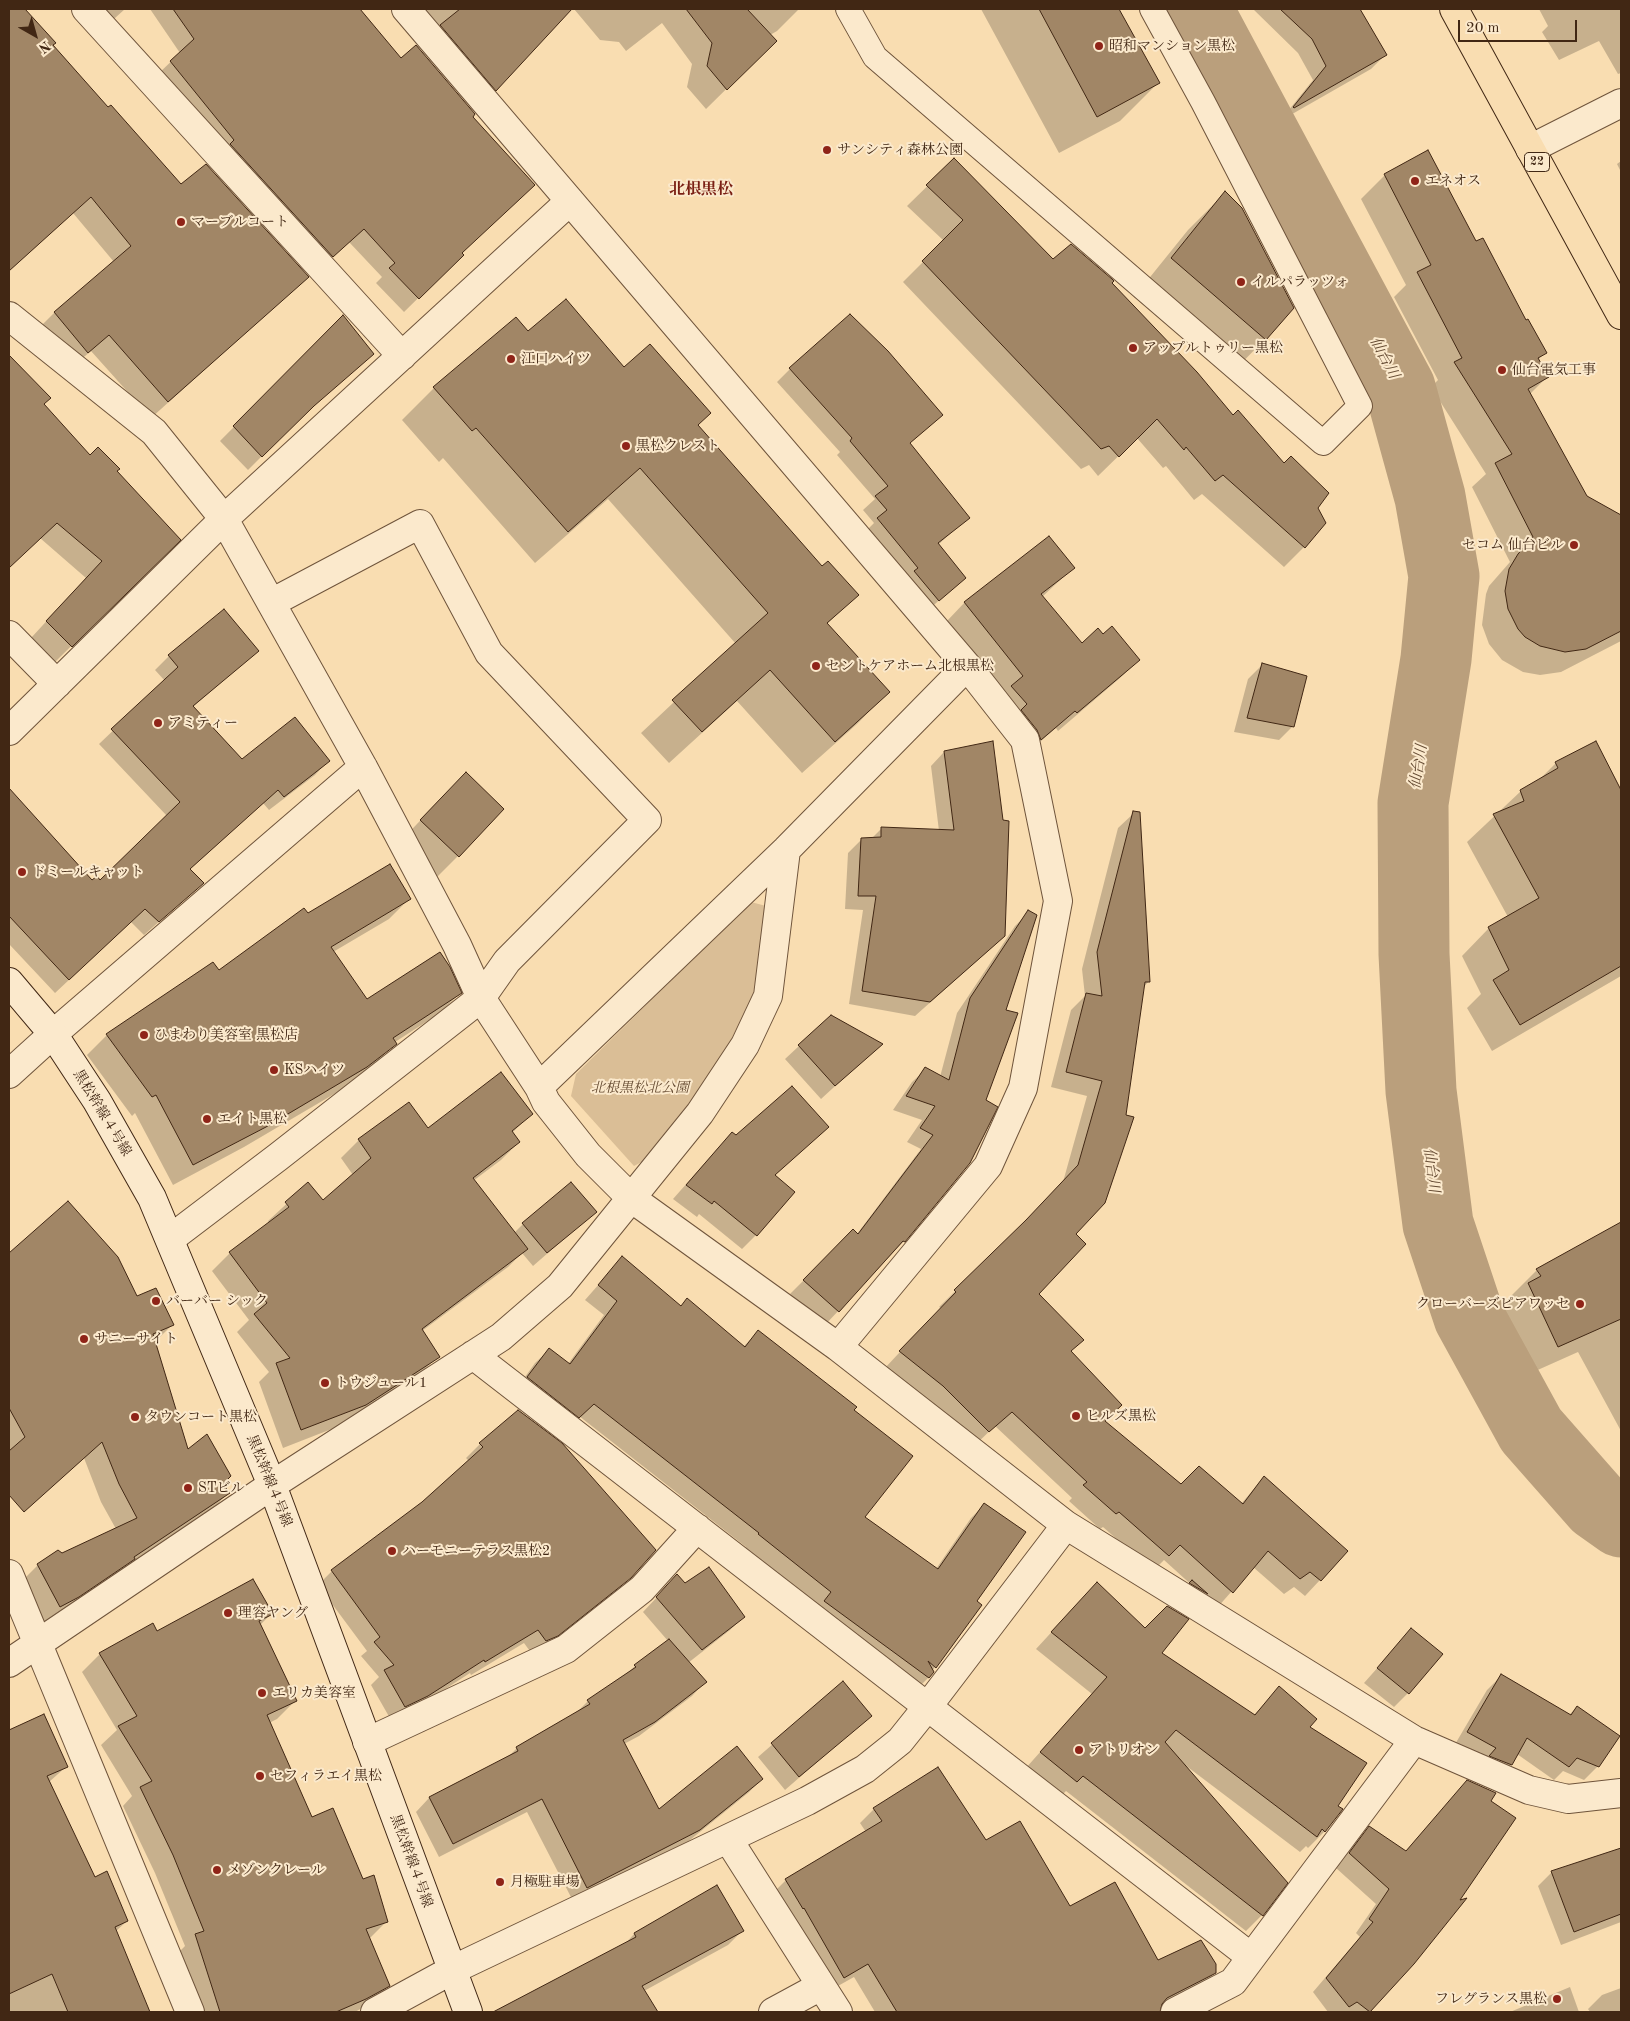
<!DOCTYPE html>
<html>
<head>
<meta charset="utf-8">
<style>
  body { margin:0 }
  #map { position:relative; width:1630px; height:2021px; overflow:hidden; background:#f9ddb1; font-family:"Old Standard TT",serif }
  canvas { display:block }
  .frame { position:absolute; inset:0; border:10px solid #412714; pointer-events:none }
  .north { position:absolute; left:10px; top:10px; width:50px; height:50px; -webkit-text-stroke:4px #fbe9cc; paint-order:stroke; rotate:142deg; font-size:14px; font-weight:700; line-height:20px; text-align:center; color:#412714 }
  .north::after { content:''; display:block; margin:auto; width:18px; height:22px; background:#412714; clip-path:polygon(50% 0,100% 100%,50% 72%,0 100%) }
  .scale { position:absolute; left:1458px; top:20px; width:119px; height:22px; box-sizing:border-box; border:2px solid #412714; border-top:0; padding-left:6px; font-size:15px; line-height:18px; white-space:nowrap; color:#412714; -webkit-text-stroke:4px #fbe9cc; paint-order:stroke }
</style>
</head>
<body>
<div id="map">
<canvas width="1630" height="2021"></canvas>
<div class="frame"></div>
<div class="north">N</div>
<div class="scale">20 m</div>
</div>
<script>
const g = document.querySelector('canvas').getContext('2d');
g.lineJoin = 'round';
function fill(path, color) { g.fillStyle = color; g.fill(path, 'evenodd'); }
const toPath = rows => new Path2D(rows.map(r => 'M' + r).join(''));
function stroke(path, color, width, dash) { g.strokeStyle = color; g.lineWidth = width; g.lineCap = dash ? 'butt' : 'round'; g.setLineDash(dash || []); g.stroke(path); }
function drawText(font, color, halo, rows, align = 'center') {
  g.font = font + ' "Old Standard TT","Noto Serif JP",serif'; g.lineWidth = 4; g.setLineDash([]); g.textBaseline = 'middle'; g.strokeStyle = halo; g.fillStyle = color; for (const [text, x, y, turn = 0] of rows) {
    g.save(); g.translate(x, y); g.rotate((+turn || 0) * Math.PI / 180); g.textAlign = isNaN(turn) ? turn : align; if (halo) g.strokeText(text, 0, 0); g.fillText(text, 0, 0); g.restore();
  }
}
const green = toPath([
  [751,902,766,906,753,996,712,1078,651,1157,634,1166,571,1096,576,1074]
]);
const shadow = toPath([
  [9,9,24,9,54,43,52,45,108,109,181,186,308,277,151,418,91,351,71,368,38,329,54,313,114,262,73,213,9,271],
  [88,9,125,9,105,27],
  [150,9,358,9,401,59,471,117,460,254,462,255,404,312,376,283,382,277,349,242,318,269,157,75,180,53],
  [403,9,570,9,475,110],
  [574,9,799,9,777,31,770,35,775,41,706,109,687,87,692,64,662,23,626,51,619,42,600,40],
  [981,9,1118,9,1158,83,1120,121,1059,153],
  [1253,9,1359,9,1385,55,1371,69,1280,121,1313,80,1298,53],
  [1539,9,1621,9,1621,73,1618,74,1599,41,1559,60,1542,32,1548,26],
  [954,160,1053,261,1110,283,1233,416,1304,547,1284,567,1202,494,1194,500,1166,466,1163,468,1137,438,1098,476,1089,465,1081,469,903,282,944,241,907,206],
  [1621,161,1621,172,1617,164],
  [1385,175,1475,243,1545,352,1538,360,1547,377,1530,394,1586,497,1621,517,1621,641,1561,672,1540,675,1523,672,1502,660,1489,644,1482,625,1486,594,1489,586,1510,562,1472,487,1486,474,1431,387,1438,380,1394,297,1406,285,1361,199],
  [1225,193,1265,339,1228,377,1134,297,1188,230],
  [343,317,372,354,298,420,248,470,220,441],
  [527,333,624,369,697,425,822,568,857,595,827,624,888,692,857,724,802,773,737,701,669,763,641,733,736,644,608,499,535,563,443,458,439,462,402,420,434,388],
  [9,365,90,457,115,471,179,540,55,662,31,638,86,578,40,538,9,568],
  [790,369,941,415,909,444,968,517,938,545,965,577,925,613,865,532,874,523,863,510,875,499,837,455,840,452,777,382],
  [1073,568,1042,597,1082,644,1103,636,1139,660,1120,678,1058,731,1056,728,1022,757,1004,694,947,621,965,602],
  [223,611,257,651,193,707,242,760,328,761,315,775,269,810,263,803,189,870,188,896,144,935,131,922,55,993,9,944,9,821,24,807,92,882,100,881,167,816,99,744,165,681,155,670,169,656],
  [1262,665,1293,726,1279,740,1234,732,1248,679],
  [1595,743,1621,792,1621,976,1492,1051,1467,1008,1481,994,1462,956,1489,928,1508,917,1467,842,1521,791,1537,782,1556,763],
  [944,752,989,950,915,1016,849,1004,863,910,845,909,848,853,861,840,871,839,882,828,939,831,931,766],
  [439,801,458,856,431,883,394,848],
  [1134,813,1149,981,1143,988,1075,1234,1037,1294,1070,1351,1103,1422,1181,1485,1241,1504,1264,1477,1320,1580,1305,1596,1294,1587,1284,1594,1253,1567,1217,1608,1164,1560,1153,1571,1103,1527,1100,1529,1069,1501,1072,1498,995,1426,973,1447,885,1368,941,1308,939,1307,1015,1232,1063,1182,1087,1096,1051,1087,1071,1010,1085,996,1082,969,1118,828],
  [409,899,389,919,333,952,366,1001,460,993,440,1013,395,1042,376,1064,346,1087,244,1147,173,1185,135,1113,132,1116,87,1055,107,1035,219,972,308,914],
  [1029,912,904,1241,825,1325,790,1294,853,1231,857,1234,921,1149,907,1142,922,1120,893,1110,912,1082,926,1069,940,1077,957,1013,1015,926],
  [881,1044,821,1099,785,1059,799,1046],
  [408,1104,428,1130,531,1114,512,1133,519,1142,501,1160,473,1181,514,1233,523,1224,595,1212,533,1266,522,1253,508,1267,422,1331,438,1356,420,1374,347,1423,283,1448,259,1382,269,1372,237,1332,249,1320,212,1271,230,1253,269,1223,268,1221,308,1184,323,1201,353,1175,341,1158,359,1140],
  [827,1127,774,1176,756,1235,742,1249,699,1214,697,1217,673,1199,718,1148,736,1137],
  [68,1202,136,1297,172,1325,155,1342,187,1451,221,1483,228,1493,211,1511,124,1568,116,1576,60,1614,42,1624,20,1583,38,1565,116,1529,101,1502,84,1458,28,1508,9,1475,9,1255],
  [1621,1223,1621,1431,1578,1352,1531,1373,1501,1311,1512,1300,1510,1297,1537,1270],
  [622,1258,680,1307,743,1347,758,1332,853,1410,864,1517,936,1569,971,1518,985,1504,975,1601,928,1678,915,1691,818,1606,745,1548,746,1547,579,1416,565,1430,515,1391,535,1363,549,1350,568,1364,604,1315,585,1300],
  [518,1411,630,1577,616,1591,542,1649,532,1654,524,1643,471,1675,470,1673,413,1710,391,1720,371,1685,379,1677,361,1656,367,1651,318,1585,332,1571,422,1503,469,1461,466,1458,480,1444],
  [677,1576,685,1585,744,1616,730,1630,688,1663,705,1682,692,1696,639,1736,624,1744,659,1811,762,1779,748,1793,685,1844,573,1901,527,1812,439,1857,416,1812,429,1798,506,1759,517,1748,574,1715,588,1701,623,1677,635,1666,668,1641,643,1612],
  [1081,1600,1253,1716,1279,1688,1309,1728,1336,1806,1341,1809,1324,1832,1308,1848,1306,1846,1300,1852,1185,1765,1286,1883,1262,1915,1246,1931,1066,1791,1060,1797,1025,1769,1092,1694,1036,1649],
  [271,1614,260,1625,295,1701,277,1719,269,1723,311,1818,362,1881,387,1921,369,1939,389,1986,371,2003,355,2012,197,2012,178,1953,185,1946,155,1873,123,1806,132,1796,101,1745,117,1730,82,1672,100,1654,157,1633],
  [1411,1630,1408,1693,1394,1707,1364,1683],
  [1501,1676,1569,1715,1577,1707,1598,1766,1584,1780,1563,1771,1554,1780,1517,1754,1511,1765,1497,1779,1454,1746,1487,1690],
  [843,1683,870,1716,785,1790,758,1757],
  [43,1716,67,1766,49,1782,94,1878,127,1921,115,1932,148,2010,146,2012,9,2012,9,1732],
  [1454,1796,1413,1964,1369,2012,1328,2012,1313,1992,1360,1937,1356,1933,1376,1904,1336,1868,1355,1842,1369,1828,1405,1852],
  [874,1809,985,1842,1070,1908,1157,1962,1215,1973,1201,1987,1159,2008,1158,2012,875,2012,854,1977,829,1991,772,1894,786,1880,866,1832,860,1823],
  [1621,1850,1621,1922,1561,1945,1538,1886,1552,1872],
  [717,1887,742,1931,728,1945,644,1991,657,2012,503,2012,512,2004,624,1945,634,1934],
  [1570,1987,1579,2012,1510,2012],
  [1621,1988,1621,2012,1590,2012,1588,2009,1602,1995]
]);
const river = toPath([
  [1197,9,1400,388,1430,497,1444,576,1436,659,1413,803,1414,954,1421,1091,1438,1224,1469,1317,1531,1430,1597,1505,1621,1522]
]);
const building = toPath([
  [9,9,25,9,56,43,53,45,108,107,111,105,181,184,206,164,309,277,168,402,109,335,88,353,54,312,131,246,91,197,9,271,9,9],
  [173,9,360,9,401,58,416,45,475,114,473,117,535,185,462,253,464,255,419,299,389,268,395,263,364,229,333,257,230,144,234,140,170,61,194,39,173,9],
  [460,9,572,9,496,91,440,25,460,9],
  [686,9,747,9,777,41,727,90,707,66,712,43,686,9],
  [1039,9,1119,9,1160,83,1097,117,1039,9],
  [1280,9,1360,9,1387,55,1294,108,1293,107,1326,66,1312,39,1280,9],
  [1428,150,1476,241,1483,238,1526,320,1528,319,1547,353,1538,358,1549,377,1528,389,1587,496,1621,515,1621,631,1586,649,1565,652,1540,646,1525,637,1518,629,1508,609,1505,591,1509,569,1518,554,1533,537,1495,463,1512,454,1454,362,1462,358,1417,272,1431,265,1384,174,1428,150],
  [954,158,1053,259,1071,244,1112,279,1114,281,1112,283,1197,372,1233,415,1238,410,1284,463,1291,456,1329,493,1318,508,1326,523,1305,548,1223,475,1215,481,1186,447,1184,450,1157,419,1119,457,1109,446,1101,449,922,261,963,220,926,185,954,158],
  [1225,191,1242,208,1294,308,1266,340,1171,258,1225,191],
  [566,299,624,367,650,344,711,413,698,425,822,566,828,561,859,595,827,623,890,692,835,742,770,670,702,732,672,700,768,613,640,468,568,532,476,428,472,431,433,387,516,317,528,331,566,299],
  [850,314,888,351,943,415,910,443,970,518,938,543,966,578,939,601,914,571,918,568,877,518,887,510,875,496,888,486,850,441,852,438,789,368,850,314],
  [343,315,374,354,314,406,262,457,233,426,343,315],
  [9,355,51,398,44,404,90,455,98,447,120,469,117,471,181,540,72,647,46,621,102,561,57,523,9,568,9,355],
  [1049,536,1075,568,1041,594,1082,643,1098,628,1103,634,1112,626,1140,660,1077,713,1075,711,1041,740,1037,730,1021,710,1027,704,1011,686,1023,676,964,602,1049,536],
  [224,609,259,651,193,706,242,759,295,717,330,761,284,797,278,790,190,869,204,883,159,922,145,909,69,980,9,916,9,788,92,880,97,876,100,880,180,802,111,729,178,667,168,655,224,609],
  [1262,663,1307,676,1294,727,1247,718,1262,663],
  [993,741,1003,820,1009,821,1005,936,930,1002,862,991,876,896,858,896,861,838,881,837,881,827,954,830,944,751,993,741],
  [1596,741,1621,790,1621,966,1520,1025,1493,980,1509,970,1488,927,1539,898,1493,814,1524,801,1520,790,1558,768,1555,762,1596,741],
  [466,772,504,809,459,857,420,820,466,772],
  [1133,811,1140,812,1150,982,1145,982,1126,1115,1134,1117,1105,1203,1076,1234,1086,1244,1039,1294,1084,1340,1071,1351,1122,1405,1105,1421,1181,1484,1199,1466,1243,1504,1264,1476,1348,1551,1321,1581,1310,1572,1300,1579,1268,1551,1233,1593,1180,1545,1169,1556,1119,1512,1116,1514,1083,1485,1087,1482,1012,1412,989,1432,943,1386,899,1351,956,1292,954,1290,1026,1220,1078,1165,1102,1081,1066,1072,1086,993,1102,996,1097,952,1133,811],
  [390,864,411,899,331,947,367,999,440,952,450,967,462,993,393,1038,397,1044,367,1067,266,1127,193,1165,156,1095,152,1097,106,1034,213,962,219,970,304,908,308,913,390,864],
  [1028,910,1037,915,1006,1010,1018,1013,986,1100,998,1107,970,1163,905,1242,903,1241,839,1312,803,1280,853,1229,858,1234,933,1135,920,1128,935,1106,906,1096,925,1067,949,1080,970,998,1028,910],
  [831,1015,883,1044,835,1086,798,1045,831,1015],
  [501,1072,533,1114,512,1131,520,1142,473,1178,528,1249,422,1329,440,1357,366,1405,301,1430,276,1363,290,1358,254,1314,267,1303,229,1252,289,1207,285,1202,308,1182,323,1200,371,1158,358,1139,409,1102,428,1128,501,1072],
  [792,1086,829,1127,775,1175,795,1192,757,1236,714,1201,712,1204,686,1185,732,1132,736,1135,792,1086],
  [571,1182,597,1212,547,1253,522,1223,571,1182],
  [68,1201,118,1257,137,1296,156,1288,174,1325,153,1334,188,1449,207,1434,231,1476,223,1484,230,1493,134,1557,135,1559,79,1597,60,1607,37,1564,58,1550,62,1553,137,1518,119,1484,102,1442,24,1512,9,1495,9,1451,25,1437,9,1408,9,1253,68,1201],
  [1621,1222,1621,1319,1558,1347,1528,1283,1541,1276,1536,1269,1621,1222],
  [622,1256,681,1306,687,1298,745,1347,758,1330,857,1407,854,1410,913,1456,865,1517,938,1569,984,1503,1026,1532,977,1601,982,1605,936,1668,928,1661,934,1672,929,1678,824,1601,831,1592,758,1534,759,1533,594,1404,579,1418,527,1377,549,1348,570,1364,617,1301,598,1285,622,1256],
  [518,1410,562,1443,656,1550,631,1578,558,1636,546,1641,538,1630,485,1662,484,1660,428,1696,405,1707,384,1670,394,1665,374,1642,380,1637,331,1570,422,1502,483,1447,479,1443,518,1410],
  [709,1567,745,1617,702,1650,656,1597,677,1574,685,1583,709,1567],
  [253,1579,273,1614,259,1621,297,1701,267,1715,312,1817,333,1808,363,1879,374,1875,388,1922,366,1929,390,1986,366,1999,336,2012,220,2012,195,1934,204,1931,173,1855,140,1787,152,1781,118,1726,137,1716,99,1653,153,1623,157,1631,253,1579],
  [1192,1580,1208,1594,1189,1583,1192,1580],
  [1097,1582,1145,1628,1167,1606,1189,1619,1162,1653,1255,1715,1279,1686,1317,1719,1310,1727,1367,1763,1338,1806,1343,1809,1325,1832,1322,1829,1317,1837,1176,1730,1165,1742,1288,1883,1263,1916,1083,1776,1077,1782,1040,1752,1107,1677,1051,1632,1097,1582],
  [1411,1628,1443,1654,1409,1694,1377,1668,1411,1628],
  [669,1639,707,1682,655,1722,623,1740,659,1809,737,1746,763,1779,700,1830,587,1888,542,1799,453,1844,429,1797,518,1751,516,1747,590,1704,587,1700,636,1667,634,1665,669,1639],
  [1501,1674,1571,1715,1577,1706,1620,1736,1599,1767,1577,1758,1569,1767,1527,1738,1512,1765,1489,1756,1496,1748,1467,1732,1501,1674],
  [843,1681,872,1716,799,1777,771,1743,843,1681],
  [44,1714,68,1767,47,1776,95,1877,107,1871,128,1921,115,1927,150,2012,68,2012,52,1974,9,1994,9,1730,44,1714],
  [938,1767,986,1840,1020,1821,1070,1906,1115,1882,1158,1960,1201,1940,1216,1964,1216,1973,1167,1998,1162,2004,1160,2012,897,2012,868,1964,844,1978,804,1908,803,1909,785,1879,882,1821,873,1808,938,1767],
  [1467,1780,1496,1793,1491,1801,1516,1818,1460,1900,1467,1898,1414,1964,1370,2012,1357,2002,1349,2007,1326,1978,1373,1922,1369,1919,1389,1889,1349,1853,1369,1826,1406,1851,1467,1780],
  [1621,1848,1621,1914,1574,1932,1551,1871,1621,1848],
  [717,1885,744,1931,642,1986,658,2012,493,2012,636,1937,634,1933,717,1885]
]);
const lane = toPath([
  [848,9,875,57,1323,443,1360,406,1203,102,1152,9]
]);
const street = toPath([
  [86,9,402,356],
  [406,9,967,666,786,850,539,1087],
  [1530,149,1621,103],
  [9,316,154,432,224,519,363,767,457,945,481,998,539,1087,546,1102,588,1155,631,1198,838,1347,1066,1525,1414,1740,1529,1790,1568,1799,1621,1793],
  [9,635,57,684],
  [9,731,224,519,570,201],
  [9,1074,53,1034,363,767],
  [170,1239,278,1157,481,998,507,961,647,820,489,653,420,524,271,603],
  [838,1347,988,1166,1023,1088,1058,901,1025,740,967,666],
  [473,1355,1251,1957],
  [9,1574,190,2012],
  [9,1663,272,1485,501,1337,560,1286,700,1113,745,1045,768,996,786,850],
  [367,1742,566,1649,642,1589,697,1528],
  [728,1839,838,2012],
  [375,2012,452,1970,807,1801,865,1769,900,1741,928,1706,1066,1525],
  [773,2012,821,1986],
  [1175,2012,1233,1982,1414,1740]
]);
const secondary = toPath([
  [9,982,53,1034,97,1101,152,1198,272,1485,468,2012]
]);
const primary = toPath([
  [1454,9,1621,315]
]);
const markers = [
  [1099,46,5,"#8f2418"],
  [827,150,5,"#8f2418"],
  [1415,181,5,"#8f2418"],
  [181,222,5,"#8f2418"],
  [1241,282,5,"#8f2418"],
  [1133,348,5,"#8f2418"],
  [511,359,5,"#8f2418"],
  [1502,370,5,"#8f2418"],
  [626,446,5,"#8f2418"],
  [1574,545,5,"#8f2418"],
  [816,666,5,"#8f2418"],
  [158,723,5,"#8f2418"],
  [22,872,5,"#8f2418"],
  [144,1035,5,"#8f2418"],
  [274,1070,5,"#8f2418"],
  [207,1119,5,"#8f2418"],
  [156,1301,5,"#8f2418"],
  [1580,1304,5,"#8f2418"],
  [84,1339,5,"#8f2418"],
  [325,1383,5,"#8f2418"],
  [1076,1416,5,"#8f2418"],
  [135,1417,5,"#8f2418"],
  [188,1488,5,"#8f2418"],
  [392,1551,5,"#8f2418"],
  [228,1613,5,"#8f2418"],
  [262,1693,5,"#8f2418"],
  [1079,1750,5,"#8f2418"],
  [260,1776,5,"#8f2418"],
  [217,1870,5,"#8f2418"],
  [500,1882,5,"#8f2418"],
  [1557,1999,5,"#8f2418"]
];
const shields = [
  [1537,162,25]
];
const shieldNames = [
  ["22",1537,162]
];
const poiNames = [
  ["昭和マンション黒松",1109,46],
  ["サンシティ森林公園",837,150],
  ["エネオス",1425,181],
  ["マーブルコート",191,222],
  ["イルパラッツォ",1251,282],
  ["アップルトゥリー黒松",1143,348],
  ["江口ハイツ",521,359],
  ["仙台電気工事",1512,370],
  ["黒松クレスト",636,446],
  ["セコム 仙台ビル",1564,545,"right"],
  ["セントケアホーム北根黒松",826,666],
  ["アミティー",168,723],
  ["ドミールキャット",32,872],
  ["ひまわり美容室 黒松店",154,1035],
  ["KSハイツ",284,1070],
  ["エイト黒松",217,1119],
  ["バーバー シック",166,1301],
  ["クローバーズピアワッセ",1570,1304,"right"],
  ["サニーサイト",94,1339],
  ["トウジュール1",335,1383],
  ["ヒルズ黒松",1086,1416],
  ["タウンコート黒松",145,1417],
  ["STビル",198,1488],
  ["ハーモニーテラス黒松2",402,1551],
  ["理容ヤング",238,1613],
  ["エリカ美容室",272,1693],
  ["アトリオン",1089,1750],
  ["セフィラエイ黒松",270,1776],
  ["メゾンクレール",227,1870],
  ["月極駐車場",510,1882],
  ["フレグランス黒松",1547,1999,"right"]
];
const parkNames = [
  ["北根黒松北公園",640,1088]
];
const streetNames = [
  ["黒松幹線４号線",102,1113,59],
  ["黒松幹線４号線",269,1481,68],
  ["黒松幹線４号線",411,1861,70]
];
const waterNames = [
  ["仙台川",1384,358,62],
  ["仙台川",1419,767,-81],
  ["仙台川",1431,1170,83]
];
const quarterNames = [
  ["北根黒松",701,190]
];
fill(green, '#dabe96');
fill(shadow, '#0003');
stroke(river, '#ba9f7c', 71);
fill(building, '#a18666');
stroke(building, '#412714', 1);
stroke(lane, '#6f543b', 26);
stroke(street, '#6f543b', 30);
stroke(secondary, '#412714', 30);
stroke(primary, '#412714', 30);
stroke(lane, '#fbe9cc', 24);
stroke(street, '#fbe9cc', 28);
stroke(secondary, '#fbe9cc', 28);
stroke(primary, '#f9ddb1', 28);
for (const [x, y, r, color] of markers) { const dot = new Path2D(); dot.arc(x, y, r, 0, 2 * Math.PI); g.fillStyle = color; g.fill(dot); stroke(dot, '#fbe9cc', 2); }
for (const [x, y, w] of shields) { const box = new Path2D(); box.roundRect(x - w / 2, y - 9.5, w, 19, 4); g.fillStyle = '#fbe9cc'; g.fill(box); stroke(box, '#412714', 1); }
drawText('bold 12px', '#412714', null, shieldNames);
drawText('14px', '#412714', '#fbe9cc', poiNames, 'left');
drawText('italic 14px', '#674d34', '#fbe9cc', parkNames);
drawText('14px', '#412714', '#fbe9cc', streetNames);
drawText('italic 15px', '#654b33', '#fbe9cc', waterNames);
drawText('bold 16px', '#7a1f14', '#fbe9cc', quarterNames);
</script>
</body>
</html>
